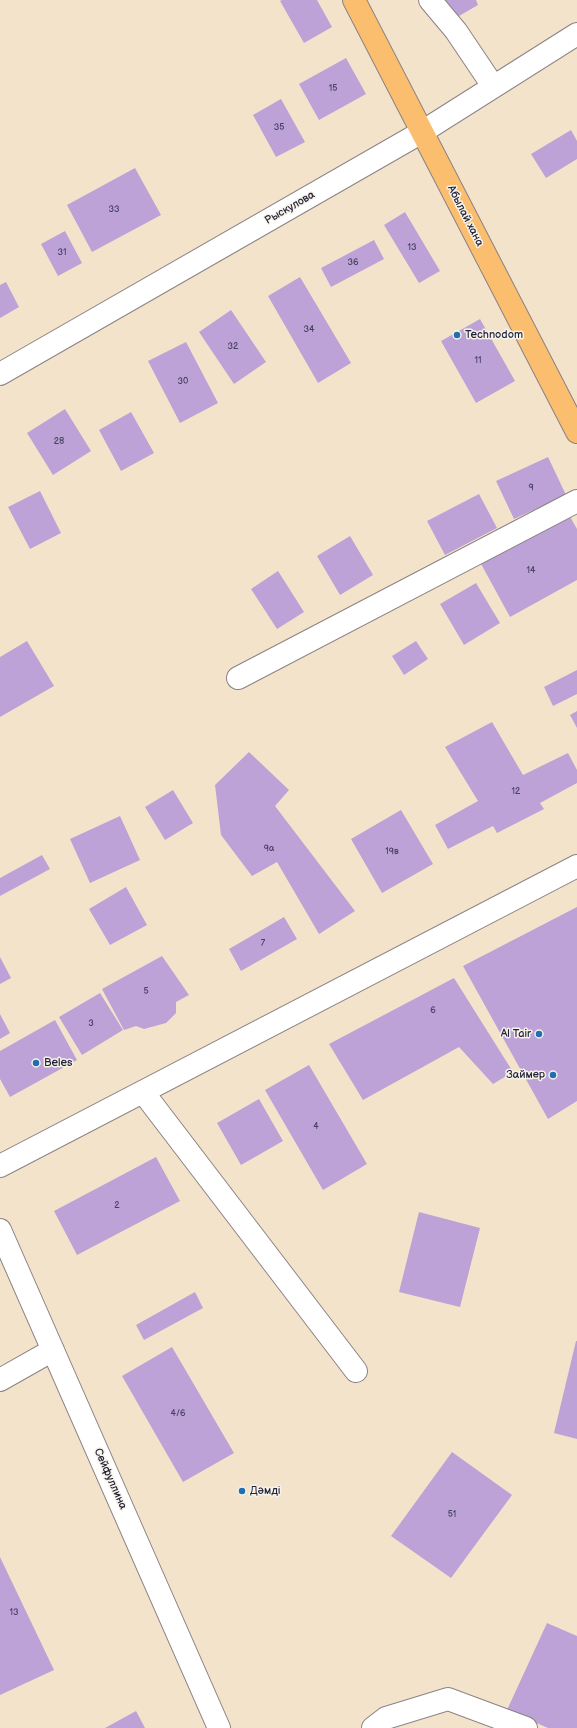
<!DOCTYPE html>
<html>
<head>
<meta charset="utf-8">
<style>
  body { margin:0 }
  canvas { display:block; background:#f4e3cb }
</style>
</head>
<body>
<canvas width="577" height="1728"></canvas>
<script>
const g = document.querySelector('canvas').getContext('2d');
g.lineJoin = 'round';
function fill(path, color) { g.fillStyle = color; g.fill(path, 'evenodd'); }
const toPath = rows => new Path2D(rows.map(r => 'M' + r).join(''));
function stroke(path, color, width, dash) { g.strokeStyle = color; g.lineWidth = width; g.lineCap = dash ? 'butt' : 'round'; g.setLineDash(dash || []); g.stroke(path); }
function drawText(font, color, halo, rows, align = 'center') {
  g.font = font + ' "Balsamiq Sans",sans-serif'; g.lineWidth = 3; g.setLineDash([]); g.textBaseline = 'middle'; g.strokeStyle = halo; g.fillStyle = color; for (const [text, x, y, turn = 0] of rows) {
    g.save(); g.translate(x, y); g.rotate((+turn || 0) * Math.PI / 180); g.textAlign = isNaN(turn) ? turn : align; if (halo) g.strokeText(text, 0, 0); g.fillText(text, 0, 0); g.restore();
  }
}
const building = toPath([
  [282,0,317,0,332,27,304,43,280,1],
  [441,0,476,0,478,5,452,20],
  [346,58,366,94,319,120,299,84],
  [281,99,305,142,276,157,253,115],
  [571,130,577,141,577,159,546,178,531,154],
  [135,168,161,215,92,252,67,205],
  [405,212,440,271,419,283,384,225],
  [65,231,82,263,58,276,41,244],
  [374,240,384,259,331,287,321,268],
  [300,277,351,363,318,383,268,296],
  [6,282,19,307,0,318,0,285],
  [231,310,266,362,234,384,199,332],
  [480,319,515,381,476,403,441,341],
  [186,342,218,403,180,423,148,361],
  [65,409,91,451,53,475,27,433],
  [131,412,154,453,121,471,99,430],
  [548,457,566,495,514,519,496,481],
  [40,491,61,533,30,549,8,507],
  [479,494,497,528,445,555,427,521],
  [568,513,577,529,577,580,510,617,480,562],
  [350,536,373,575,340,595,317,556],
  [278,571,304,612,277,629,251,589],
  [476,583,500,623,464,645,440,604],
  [27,641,54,686,0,717,0,657],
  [416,641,428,659,404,675,392,656],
  [577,670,577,694,553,706,544,687],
  [577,711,577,728,570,715],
  [492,722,523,775,568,753,577,770,577,783,540,803,544,809,497,833,493,826,448,849,435,825,478,801,445,747],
  [249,752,289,790,275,806,355,911,319,934,277,862,252,876,221,835,215,785],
  [173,790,193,823,165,840,145,807],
  [401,810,433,864,382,893,351,839],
  [120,816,140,860,90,883,70,839],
  [42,855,50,869,0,896,0,878],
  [126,887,147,925,110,945,89,909],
  [577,907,577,1101,548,1119,463,966],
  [284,917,297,939,241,971,229,949],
  [162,956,189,995,176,1002,176,1013,166,1023,144,1029,136,1026,124,1030,102,989],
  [0,957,11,978,0,984],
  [454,978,513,1072,493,1084,459,1047,363,1100,329,1044],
  [100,993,123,1030,82,1055,59,1017],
  [0,1014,10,1033,0,1039],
  [55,1020,77,1060,10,1097,0,1079,0,1051],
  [309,1065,367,1164,323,1190,265,1090],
  [259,1099,283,1141,241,1165,217,1123],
  [156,1157,180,1201,77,1255,54,1211],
  [419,1212,480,1228,460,1307,399,1292],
  [195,1292,203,1308,144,1340,136,1325],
  [576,1341,577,1341,577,1439,554,1433],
  [172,1347,234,1453,183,1482,122,1376],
  [452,1452,512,1495,451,1578,391,1536],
  [0,1557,54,1670,0,1695],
  [547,1623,577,1636,577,1728,548,1728,507,1710],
  [136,1711,145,1728,105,1728]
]);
const minor = toPath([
  [430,0,456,31,493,86],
  [0,374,422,132,577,34],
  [238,678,577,501],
  [143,1092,356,1371],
  [0,1166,577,866],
  [0,1230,219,1728],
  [0,1380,53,1350],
  [373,1728,386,1718,448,1699,526,1728]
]);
const major = toPath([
  [354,0,577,432]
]);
const markers = [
  [457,335,4,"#1f6fb2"],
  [539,1034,4,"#1f6fb2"],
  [36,1063,4,"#1f6fb2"],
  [553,1075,4,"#1f6fb2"],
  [242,1491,4,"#1f6fb2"]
];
const numberNames = [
  ["15",333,89],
  ["35",279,128],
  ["33",114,210],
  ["13",412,248],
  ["31",62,253],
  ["36",353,263],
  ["34",309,330],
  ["32",233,347],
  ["11",478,361],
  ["30",183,382],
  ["28",59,442],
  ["9",531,488],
  ["14",531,571],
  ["12",516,792],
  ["9а",269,849],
  ["19в",392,852],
  ["7",263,944],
  ["5",146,992],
  ["6",433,1011],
  ["3",91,1024],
  ["4",316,1127],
  ["2",117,1206],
  ["4/6",178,1414],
  ["51",452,1515],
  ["13",14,1613]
];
const streetNames = [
  ["Рыскулова",290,208,-30],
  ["Абылай хана",465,216,63],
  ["Сейфуллина",110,1479,66]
];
const poiNames = [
  ["Technodom",465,335],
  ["Al Tair",531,1034,"right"],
  ["Beles",44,1063],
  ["Займер",545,1075,"right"],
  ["Дәмді",250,1491]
];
fill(building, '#bca2d7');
stroke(minor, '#8b8283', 24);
stroke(major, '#8b8283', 24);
stroke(minor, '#fff', 22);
stroke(major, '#fbbe6e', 22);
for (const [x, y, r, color] of markers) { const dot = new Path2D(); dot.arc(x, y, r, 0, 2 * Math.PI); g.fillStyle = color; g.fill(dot); stroke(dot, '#f7f3e8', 1.5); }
drawText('9px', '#484262', null, numberNames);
drawText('11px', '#22223b', '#f7f3e8', streetNames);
drawText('11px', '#22223b', '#f7f3e8', poiNames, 'left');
</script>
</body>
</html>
